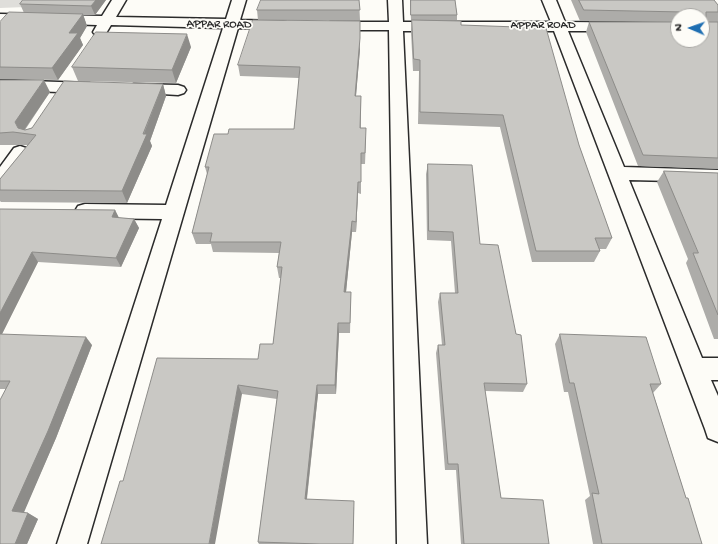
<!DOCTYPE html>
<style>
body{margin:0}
#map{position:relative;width:718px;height:544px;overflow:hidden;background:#fdfcf7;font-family:"Gochi Hand",sans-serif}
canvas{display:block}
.north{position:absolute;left:670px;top:8px;width:40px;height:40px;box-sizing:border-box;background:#fdfcf7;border:1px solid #a9a8a5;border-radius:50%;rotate:272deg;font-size:11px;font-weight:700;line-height:16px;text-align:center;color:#2b2b2b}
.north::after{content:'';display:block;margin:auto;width:14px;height:18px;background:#1f6fb2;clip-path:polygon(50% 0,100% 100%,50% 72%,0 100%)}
</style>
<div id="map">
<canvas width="718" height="544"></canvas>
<div class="north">N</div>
</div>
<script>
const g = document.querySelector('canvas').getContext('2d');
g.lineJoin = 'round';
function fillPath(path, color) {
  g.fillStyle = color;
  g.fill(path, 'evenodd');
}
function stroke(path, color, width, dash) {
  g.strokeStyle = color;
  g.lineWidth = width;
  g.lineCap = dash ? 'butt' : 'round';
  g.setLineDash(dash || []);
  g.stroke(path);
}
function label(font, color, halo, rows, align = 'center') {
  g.font = font + ' "Gochi Hand",sans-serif';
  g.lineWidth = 3.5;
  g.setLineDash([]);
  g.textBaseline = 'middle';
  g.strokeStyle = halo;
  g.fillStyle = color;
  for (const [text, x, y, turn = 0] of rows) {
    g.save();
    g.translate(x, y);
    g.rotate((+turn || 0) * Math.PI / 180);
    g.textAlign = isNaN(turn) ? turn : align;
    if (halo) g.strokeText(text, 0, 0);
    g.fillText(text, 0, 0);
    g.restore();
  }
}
const green = new Path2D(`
 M0,0H32L26,7L0,8Z`);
const minor = new Path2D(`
 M112,0H126L116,17L226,19L232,0H246L240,20L281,21L286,22L288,25L286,28L281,29L238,28L87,544H57L162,219L85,218L78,216L75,211L78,206L85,204L166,205L223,28L111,25L105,35L100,36L95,35L93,32L97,25L0,22V14L102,16Z
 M388,0H402L403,22H551L542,0H556L565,22L678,23V31H568L624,167L718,170V182L629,180L702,358H718V380H711L718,396V442L708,438L705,429L554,31H403L427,544H397L389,30H331L326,29L324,26L326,23L331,22H389Z
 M0,80L89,83L95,85L97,88L95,91L89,93L0,90Z
 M134,84L178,85L184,87L186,90L184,93L178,95L128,92L126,89L128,86Z
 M20,146L26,148L29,152L7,187L0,189V167L14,148Z`);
const wall = new Path2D(`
 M106,0L95,15H83L87,26L80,38L83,45L58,80L0,79V22L24,13L20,4Z
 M359,0L360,20H258L257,10Z
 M410,0H455L457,15V20H411Z
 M571,0H714L718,5V169L638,166L586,32L589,22L678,40L702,16H678V22L580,21Z
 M412,20L461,25L579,145L612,238L606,249H599L600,251L594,262H532L500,127L418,124L419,71H413L411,32Z
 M191,47L176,83L78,81L72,67Z
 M360,49L356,96H361V128L366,139L365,164H361V194L358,193L356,232H352L346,292H351L350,333H339L336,394H318L307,499L354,507L353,544H259L258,542L277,399L242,394L123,481L258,359L273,344L281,278H279L277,267L279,253L213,252L211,244H196L192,233L207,174L205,167L228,134L294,129L299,78L240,76L238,65Z
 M0,80L50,92L25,130L163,84L166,96L150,141L152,146L127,203L1,202L0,201V179L28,145H0Z
 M428,164L480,244L516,334L527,384L523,392L485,391L501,498L549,544H461L456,470H445L436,353L438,345H442L438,302L440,293H455L451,241L427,240L426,174Z
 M664,171L718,173V339H714L686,263L688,259L657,182Z
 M0,209L115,210L119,218L134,219L139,228L121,267L38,262L2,334L92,345L56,438L23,513H28L38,519L27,544H0L6,389H0Z
 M560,334L661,384L653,393L686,498L702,544H593L585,500L590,496L568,392H564L555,344Z`);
const shadedWall = new Path2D(`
 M96,0H106L95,15L91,6Z
 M83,14L87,26L80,38L83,45L58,80L52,68L69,33Z
 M187,34L191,47L176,83L172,70Z
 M360,38V49L355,107V96Z
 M44,80L50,92L22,133H21L15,122Z
 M163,84L166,96L150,141L152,146L127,203L122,191Z
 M358,182V193L356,232V222Z
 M115,210L120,220L112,217Z
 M134,219L139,228L121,267L116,258Z
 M352,221V232L345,302L344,292Z
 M32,252L38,262L0,338V313Z
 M338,323L339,333L336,394L335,385Z
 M86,337L92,345L56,438L22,517L12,511Z
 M238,385L242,394L215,544H209Z
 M317,385L318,394L306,505L305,499Z
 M28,513L38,519L27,544H15Z`);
const building = new Path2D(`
 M23,0H96L91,6L20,4Z
 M261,0H359L360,10H257Z
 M411,0H455L457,15H411Z
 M579,0H714L718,5V12H706V22H718V158L643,155L589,22H678V40H702V16H684V12L584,10Z
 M9,12L83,14L69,33H78L52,68L0,67V22Z
 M253,20L360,21V38L355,96H361L360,128H366L365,153H361V182H358L356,222L352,221L344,292H351L350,323H338L335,385H317L305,499L354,501L353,544H320L258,542L278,391L238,385L209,544H101L120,481H123L157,358L258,359L260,344H273L282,267H277L281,242H210L212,233H192L209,167H205L214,134H228L229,129H294L300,67L238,65Z
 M412,20L461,21V25L546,28L579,145L612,238H595L600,251H536L503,115L420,112V60L414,59Z
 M96,32L187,34L172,70L72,67Z
 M0,80H44L15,122L18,128L25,130L32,128L64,81L163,84L143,134H147L122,191L0,190V179L36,135L13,132L0,133Z
 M428,164L472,165L480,244L498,245L516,334L521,335L527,384L484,383L501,498L543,500L549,544H464L458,464H448L438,345H445L440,293H458L453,232L429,231Z
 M664,171L718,173V315L693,253H698Z
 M0,209L115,210L112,217L134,219L116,258L32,252L0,313Z
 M0,334L86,337L48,431L12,511L28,513L15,544H0V400L10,381H0Z
 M560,334L646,337L661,384H650L686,498H688L702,544H602L592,493L599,494L574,383H570Z`);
const farStreetnames = [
 ["APPAR ROAD",219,25,1],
 ["APPAR ROAD",543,26]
];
fillPath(green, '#dfdeda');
stroke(minor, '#2b2b2b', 3);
fillPath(minor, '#fdfcf7');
fillPath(wall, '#adaca9');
fillPath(shadedWall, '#8d8c89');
fillPath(building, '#c9c8c4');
stroke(building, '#8d8c89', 1);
label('12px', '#2b2b2b', '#fdfcf7', farStreetnames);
</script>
